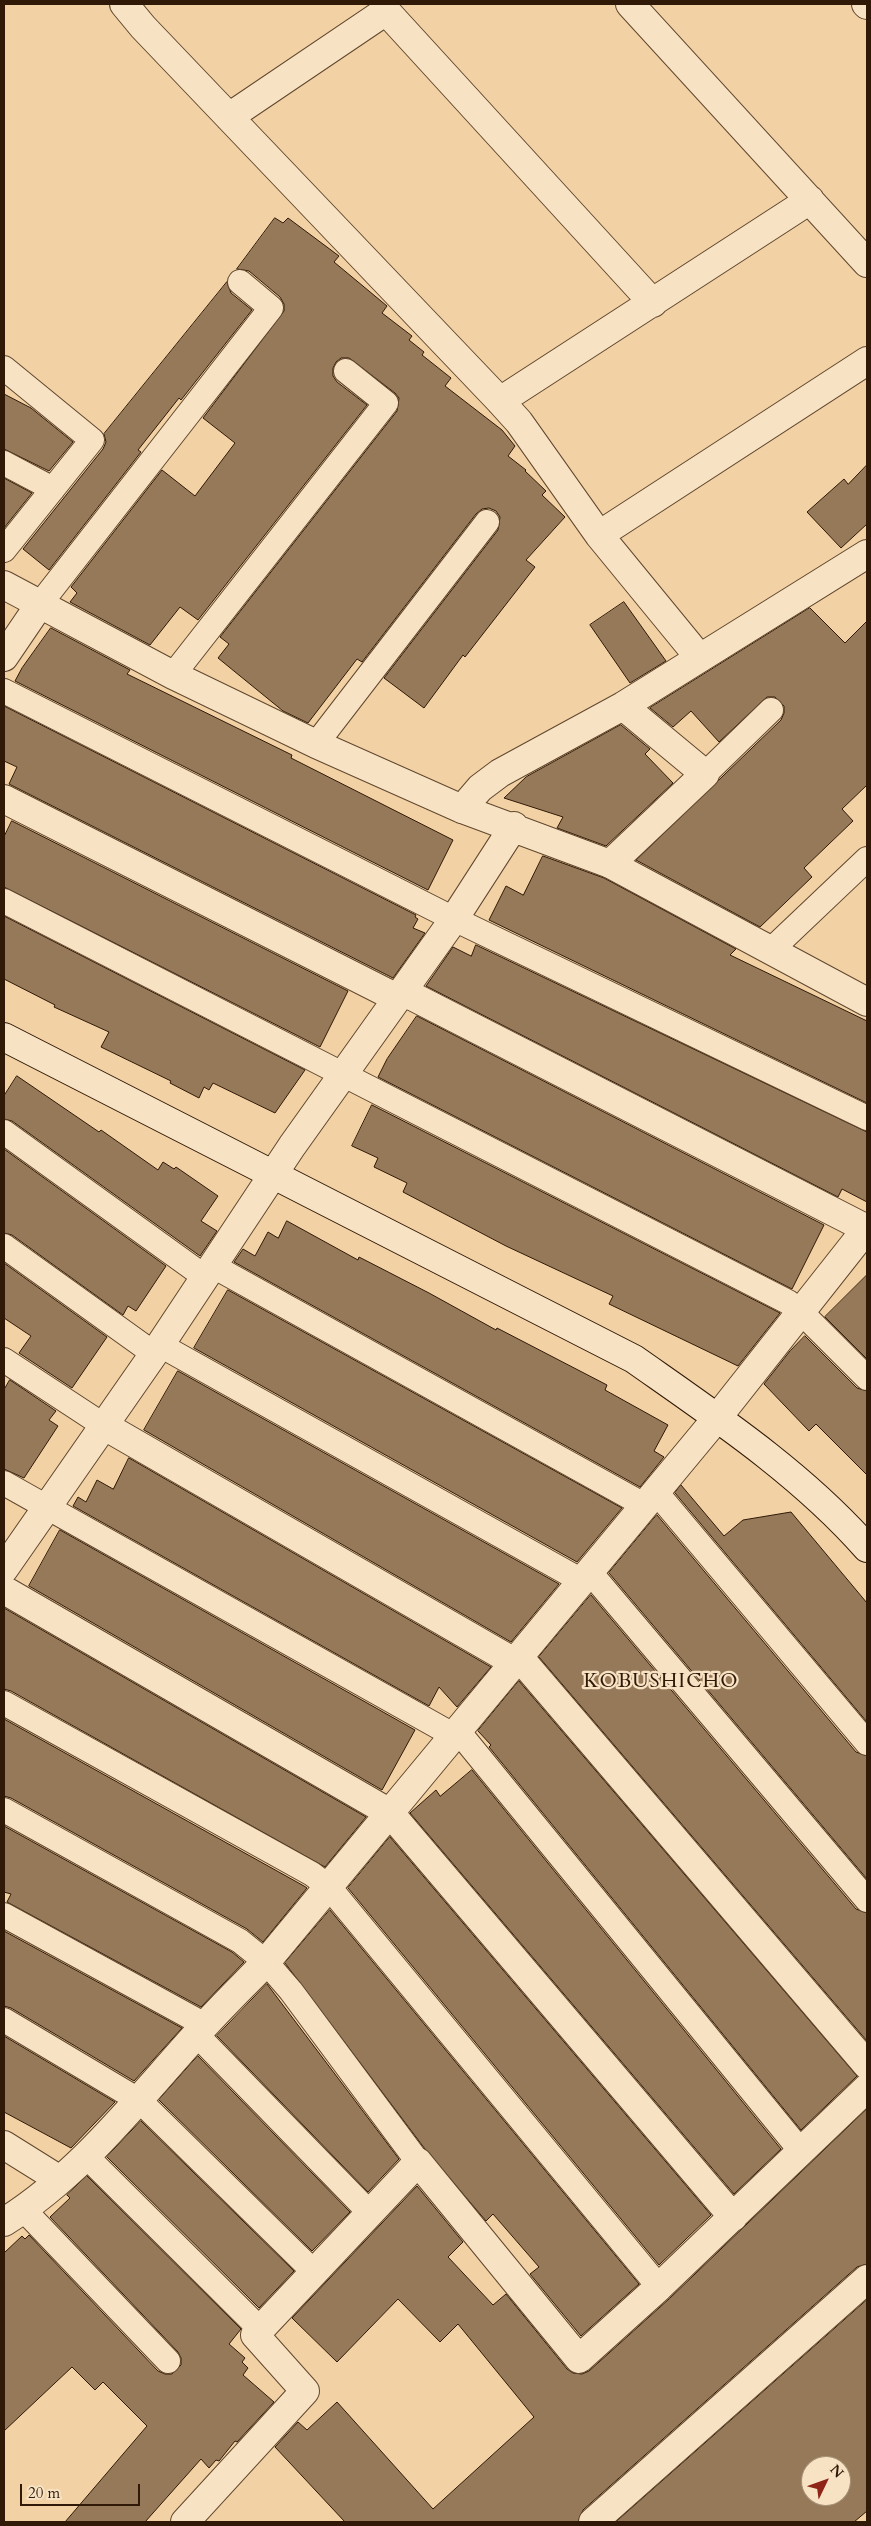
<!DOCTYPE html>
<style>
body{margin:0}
#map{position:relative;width:871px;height:2526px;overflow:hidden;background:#f2d2a4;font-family:Cardo,serif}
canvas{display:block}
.frame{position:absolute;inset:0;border:5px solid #301907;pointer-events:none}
.north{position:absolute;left:801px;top:2456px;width:50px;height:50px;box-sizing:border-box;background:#f7e2c4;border:1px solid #a79278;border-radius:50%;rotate:48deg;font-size:14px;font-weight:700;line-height:20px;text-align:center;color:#301907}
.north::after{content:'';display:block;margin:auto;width:18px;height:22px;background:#8f2418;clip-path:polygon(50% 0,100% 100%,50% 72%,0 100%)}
.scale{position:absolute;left:20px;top:2484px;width:120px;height:22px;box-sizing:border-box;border:2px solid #301907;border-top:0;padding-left:6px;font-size:15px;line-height:18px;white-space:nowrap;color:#301907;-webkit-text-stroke:4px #f7e2c4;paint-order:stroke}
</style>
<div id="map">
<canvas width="871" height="2526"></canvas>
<div class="frame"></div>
<div class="north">N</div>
<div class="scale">20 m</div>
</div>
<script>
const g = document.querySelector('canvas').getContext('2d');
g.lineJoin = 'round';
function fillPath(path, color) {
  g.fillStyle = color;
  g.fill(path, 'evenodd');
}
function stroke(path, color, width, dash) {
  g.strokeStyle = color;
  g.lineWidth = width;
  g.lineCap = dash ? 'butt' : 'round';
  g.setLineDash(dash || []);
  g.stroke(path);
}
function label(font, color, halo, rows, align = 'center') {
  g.font = font + ' Cardo,serif';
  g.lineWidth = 4.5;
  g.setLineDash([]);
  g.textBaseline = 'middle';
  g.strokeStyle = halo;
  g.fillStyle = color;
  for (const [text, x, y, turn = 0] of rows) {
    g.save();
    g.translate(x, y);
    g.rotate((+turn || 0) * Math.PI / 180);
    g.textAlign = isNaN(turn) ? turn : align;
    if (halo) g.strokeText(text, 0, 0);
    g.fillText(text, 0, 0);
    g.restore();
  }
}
const building = new Path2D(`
 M275,218L283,223L288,218L339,256L334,262L387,306L382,313L412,336L409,340L424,352L422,355L451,378L445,386L502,430L515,446L508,456L526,470L525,471L546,491L542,495L565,517L526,560L535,567L465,657L463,655L424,708L384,678L498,530L500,517L496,511L489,508L482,509L476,514L362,662L357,659L308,723L283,711L218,658L229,644L220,637L397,411L399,398L395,393L349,358H341L336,362L333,368V376L337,382L367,405L198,620L180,607L150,645L70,602L77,593L71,587L162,470L195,496L235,443L203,418L284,311V304L280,297L249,271L237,269Z
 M227,282L231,293L252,310L181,400L179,398L138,450L141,452L49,570L23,549L103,449L106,442L104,434Z
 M4,394L31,408L73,442L49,471L4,449Z
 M867,465V524L841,548L807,512L844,479L848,484Z
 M4,478L32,493L4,528Z
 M624,602L666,661L630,683L590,625Z
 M810,608L845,643L867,621V785L842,809L853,821L804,868L812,877L760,927L636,860L781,720L784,713V706L775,697H767L719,742L691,711L673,727L650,708Z
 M51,628L130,670L127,674L292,755L291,758L453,840L428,890L15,681L22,668Z
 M4,706L416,915L415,917L418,919L413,928L425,933L393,978L9,784L17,767L4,761Z
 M621,725L650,749L645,754L673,783L606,846L557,828L563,817L504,798L526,777Z
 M12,821L348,991L320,1047L4,887V837Z
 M543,856L604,878L736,949L730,955L867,1021V1103L489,920L506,886L523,895Z
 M4,916L305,1070L275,1113L213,1083L209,1090L204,1087L199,1098L170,1083L171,1081L101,1047L109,1032L54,1007L55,1005L4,979Z
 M476,945L867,1132V1202L842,1189L838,1197L426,986L453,947L471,956Z
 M417,1016L824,1225L792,1289L378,1077L387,1059Z
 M17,1076L99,1132L101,1130L158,1170L163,1162L174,1169L176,1167L218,1196L201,1221L217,1231L200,1256L12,1121L4,1119V1096Z
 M372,1105L780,1313L738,1366L609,1304L613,1296L506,1246L403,1192L407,1183L374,1167L378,1158L352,1146Z
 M4,1149L166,1266L136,1311L128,1306L123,1315L12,1235L4,1233Z
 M287,1221L358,1260L359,1257L429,1293L496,1330L497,1328L607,1385L605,1390L668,1425L654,1451L664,1457L640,1487L234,1262L243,1249L255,1256L268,1232L278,1238Z
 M4,1263L107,1337L72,1388L19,1353L31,1336L4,1318Z
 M867,1275V1359L825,1317Z
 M228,1290L622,1508L577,1562L194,1348Z
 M805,1336L857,1388L867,1391V1475L816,1424L809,1431L764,1384L790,1351Z
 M178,1371L559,1584L511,1642L144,1430Z
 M10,1380L56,1411L49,1420L58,1426L24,1478L4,1469V1390Z
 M129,1458L491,1667L457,1707L439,1687L429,1706L73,1506L78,1497L86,1502L97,1480L113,1489Z
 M681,1485L724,1536L743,1520L791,1512L867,1603V1722L675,1493Z
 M657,1515L856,1752L867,1756V1879L609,1573Z
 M60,1530L415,1730L382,1790L29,1586Z
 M591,1595L856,1909L867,1913V2041L539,1657Z
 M4,1608L366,1817L325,1867L11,1691L4,1689Z
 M519,1681L857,2076L801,2130L489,1747L491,1745L478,1731Z
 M4,1719L304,1886L307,1888L263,1942L247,1929L11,1798L4,1796Z
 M472,1770L781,2149L734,2194L410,1813L436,1790L440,1796Z
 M4,1826L232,1952L244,1962L201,2007L7,1902L11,1894L4,1892Z
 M390,1837L711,2215L659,2265L348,1888Z
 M330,1910L639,2284L581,2336L530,2274L539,2267L493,2214L486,2221L425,2149L285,1963Z
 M4,1931L182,2028L134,2081L11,2008L4,2006Z
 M267,1984L399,2159L368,2192L217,2036Z
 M4,2036L115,2102L71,2148L4,2112Z
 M198,2056L350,2212L312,2251L159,2100Z
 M867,2109V2264L857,2267L583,2510L578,2522H345L275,2447L298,2422L307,2430L337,2402L433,2509L534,2417L458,2324L440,2342L398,2299L337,2362L292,2318L417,2186L463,2242L448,2257L493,2305L506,2294L567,2369L573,2373L582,2374L589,2371L669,2299Z
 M141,2121L294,2271L259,2308L107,2157Z
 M87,2176L241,2329L229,2344L245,2358L242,2362L248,2368L243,2375L274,2402L237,2442L235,2441L219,2461L216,2460L209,2468L201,2459L145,2522H65L147,2426L103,2382L95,2390L72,2367L4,2431V2253L22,2236L25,2239L29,2235L158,2371L165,2374H172L181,2365V2358L178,2352L50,2217L70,2198L67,2195Z
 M867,2300V2511L854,2522H616ZM811,2466H841V2496H811Z`);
const lane = new Path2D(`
 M4,368L92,440L4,550
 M4,463L53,489
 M40,604L271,308L240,282
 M173,675L386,403L346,371
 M4,691L454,919L867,1118
 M316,744L487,522
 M705,774L771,710
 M4,901L788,1302L802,1313L867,1378
 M770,951L867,859
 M4,1132L205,1277
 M4,1246L153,1353
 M213,1266L644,1505
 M160,1345L582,1581
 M4,1360L103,1425
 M4,1483L453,1735
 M656,1492L867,1743
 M589,1571L867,1900
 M4,1703L312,1874L329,1887L659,2287
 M458,1731L800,2150
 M4,1810L240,1941L266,1962L291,1991L418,2162
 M4,1915L205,2025
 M4,2020L140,2101L313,2271
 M196,2034L369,2212
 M85,2155L260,2329
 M24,2210L168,2361`);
const street = new Path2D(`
 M124,4L143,27L500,401L519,422L599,535L699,657
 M630,4L867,263
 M866,4L867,5
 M229,117L386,11L653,303
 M500,401L810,200
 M599,535L867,361
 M4,585L173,675L316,744L462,809L610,864L867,1002
 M4,657L40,604
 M4,799L397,998
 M462,809L480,788L500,773L623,706L867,554
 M610,864L705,774L623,706
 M402,991L867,1229
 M103,1425L514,1662
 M4,1569L160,1345L292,1146L454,919L514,826
 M4,1590L390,1813L733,2217
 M519,1657L867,2065
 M4,2145L60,2180
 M4,2222C81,2174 137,2100 197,2034C219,2009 243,1986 266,1962L717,1418L867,1228
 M185,2522L305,2391L255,2335L418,2162L579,2359L659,2287L867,2088
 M593,2522L867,2279`);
const secondary = new Path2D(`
 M4,1037L634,1359C715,1416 801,1473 867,1548`);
const quarterNames = [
 ["KOBUSHICHO",661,1682]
];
fillPath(building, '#957959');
stroke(building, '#301907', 1);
stroke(lane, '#60472e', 26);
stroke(street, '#60472e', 30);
stroke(secondary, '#301907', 30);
stroke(lane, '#f7e2c4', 24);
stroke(street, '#f7e2c4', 28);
stroke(secondary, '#f7e2c4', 28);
g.letterSpacing = '1px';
label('20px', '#301907', '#f7e2c4', quarterNames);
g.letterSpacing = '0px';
</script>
